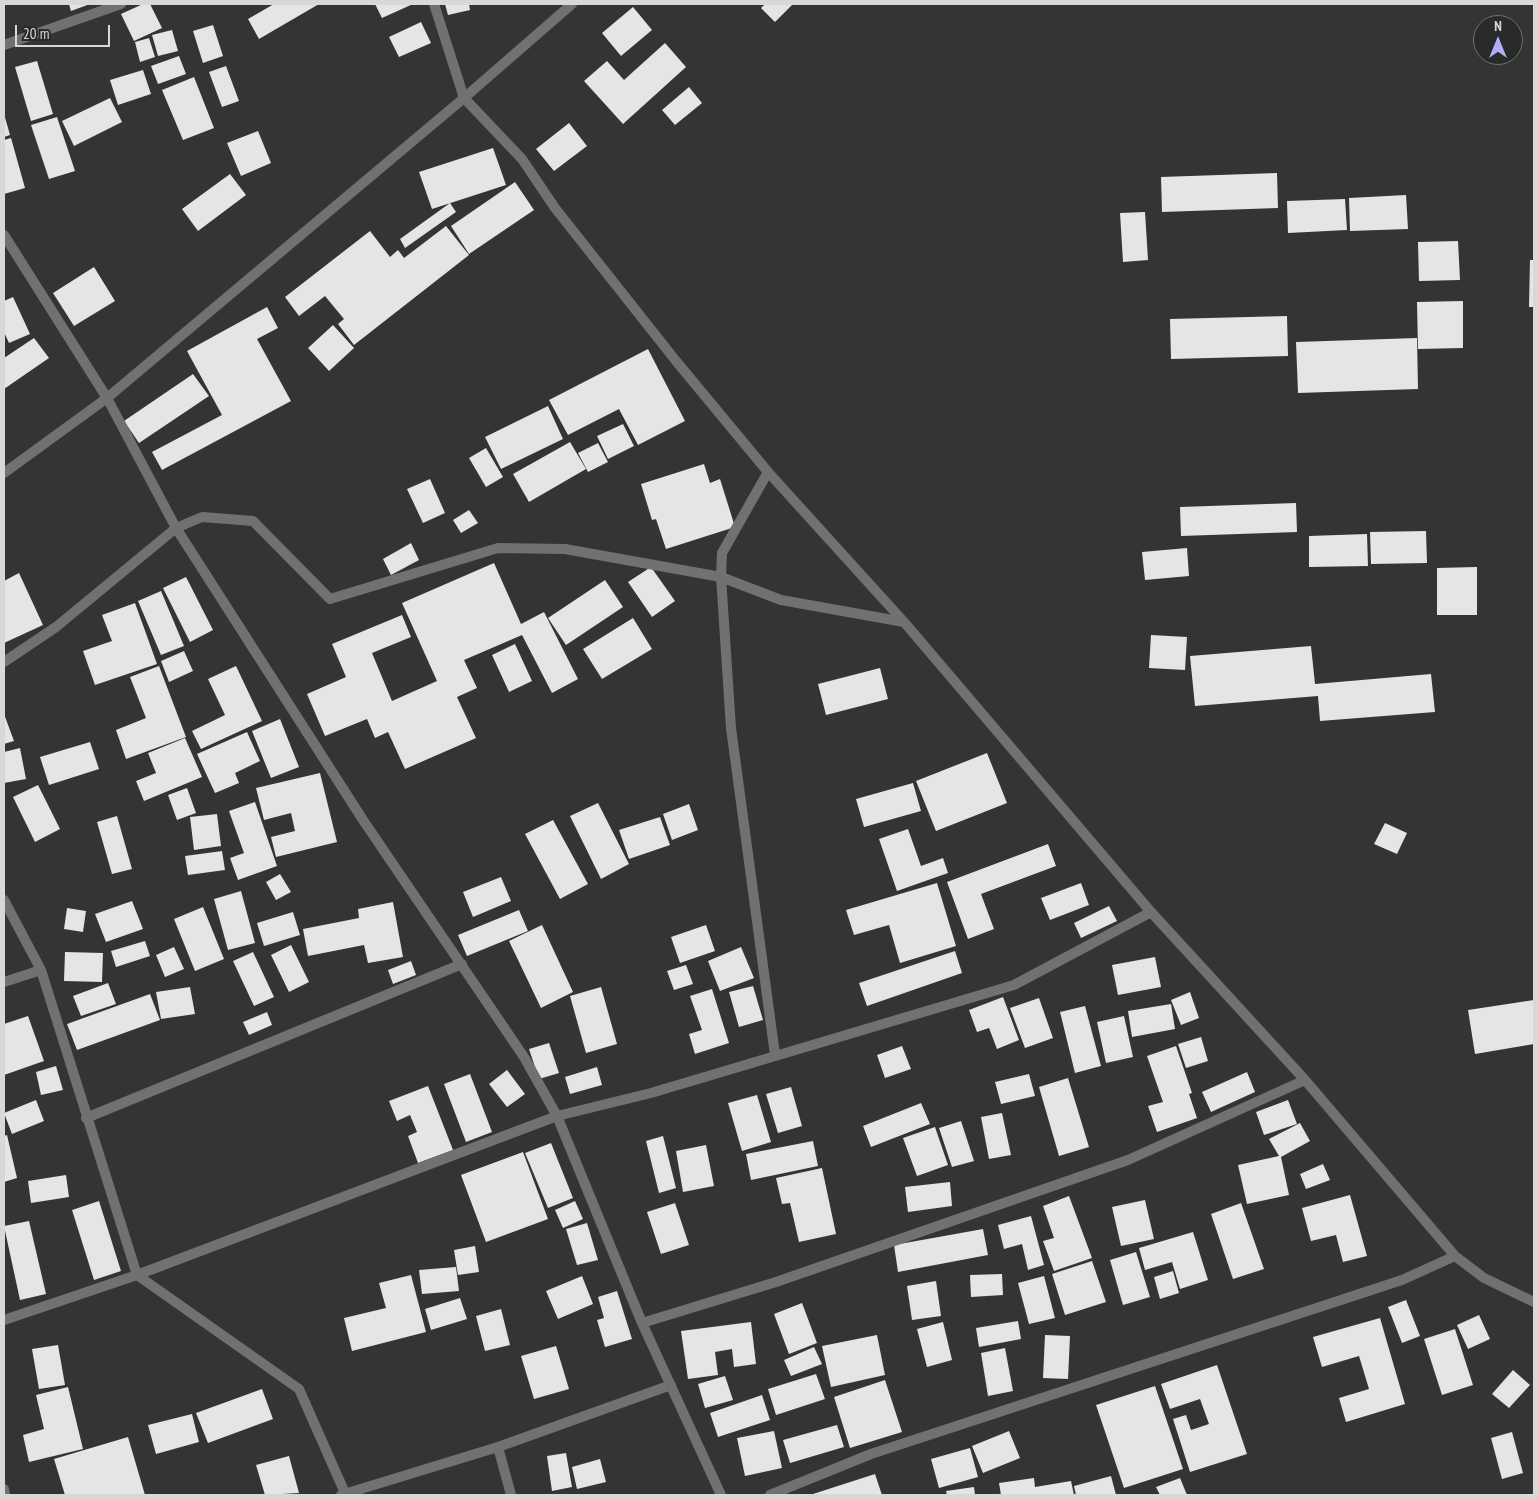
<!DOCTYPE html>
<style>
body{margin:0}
#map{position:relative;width:1538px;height:1499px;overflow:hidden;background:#333532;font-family:"PT Sans Narrow",sans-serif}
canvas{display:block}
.frame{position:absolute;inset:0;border:5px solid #d7d9d7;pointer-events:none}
.north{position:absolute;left:1473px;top:15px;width:50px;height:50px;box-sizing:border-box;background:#292b28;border:1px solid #6f716e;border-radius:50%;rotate:0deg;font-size:14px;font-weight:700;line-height:20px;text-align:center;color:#d7d9d7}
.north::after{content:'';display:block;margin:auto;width:18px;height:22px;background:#b2adf9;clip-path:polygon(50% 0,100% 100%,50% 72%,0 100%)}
.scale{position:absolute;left:15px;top:25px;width:95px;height:22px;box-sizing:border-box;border:2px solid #d7d9d7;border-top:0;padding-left:6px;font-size:15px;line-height:18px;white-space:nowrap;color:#d7d9d7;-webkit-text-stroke:4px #292b28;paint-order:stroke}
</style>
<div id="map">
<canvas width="1538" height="1499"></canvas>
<div class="frame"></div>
<div class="north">N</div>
<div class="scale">20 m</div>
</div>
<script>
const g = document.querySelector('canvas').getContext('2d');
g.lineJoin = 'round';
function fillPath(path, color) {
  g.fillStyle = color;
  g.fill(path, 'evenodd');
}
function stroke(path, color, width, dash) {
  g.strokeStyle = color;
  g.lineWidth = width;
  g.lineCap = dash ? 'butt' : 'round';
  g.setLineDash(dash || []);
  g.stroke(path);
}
const building = new Path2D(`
 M69,4H90L71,11Z
 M143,4H150L162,28L134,41L121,14Z
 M274,4H319L259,39L248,19Z
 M375,4H413L382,18Z
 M445,4H469L470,10L448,15Z
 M765,4H793L775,22L761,8Z
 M633,7L652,30L621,56L602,33Z
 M421,22L431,43L399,57L389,37Z
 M213,25L223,56L203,63L193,31Z
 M172,30L178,51L158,56L152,35Z
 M149,38L155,57L140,62L135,42Z
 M665,43L686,67L623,124L584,81L607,61L624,80Z
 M179,56L186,74L158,84L151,66Z
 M37,61L53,114L31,121L15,67Z
 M226,66L239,101L222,107L209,72Z
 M143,70L151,94L118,105L110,80Z
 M194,77L214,128L183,140L162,90Z
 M689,87L702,103L675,125L662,110Z
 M110,98L122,122L74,146L62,121Z
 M4,114L10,135L4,137Z
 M57,117L75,171L49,179L31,125Z
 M569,123L587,146L554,171L536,149Z
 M258,131L271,163L241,176L227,143Z
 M11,138L25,188L4,194V140Z
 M493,148L506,185L432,209L419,172Z
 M1277,173L1278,208L1162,212L1161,177Z
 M230,174L246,195L198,231L182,209Z
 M515,182L534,210L469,254L451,226Z
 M1406,195L1408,229L1350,231L1349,198Z
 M1345,199L1347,230L1288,233L1287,201Z
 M450,203L456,212L405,248L400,239Z
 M1145,212L1148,260L1123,262L1120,213Z
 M446,226L469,255L354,345L338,324L344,319L325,296L299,316L285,297L370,231L390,257L398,250L404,258Z
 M1458,241L1460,280L1419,281L1418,242Z
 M1530,260H1534V307H1529Z
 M94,267L115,301L74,326L53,293Z
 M13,297L30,334L9,343L4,332V301Z
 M1463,301V348L1418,349L1417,302Z
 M267,307L278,328L257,339L291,401L162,470L152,452L222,415L187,351Z
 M1287,316L1288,356L1171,359L1170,319Z
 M333,325L354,348L329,371L308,348Z
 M34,338L49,358L4,389V358Z
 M1417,338L1418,389L1298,393L1296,342Z
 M648,349L685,421L638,445L619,409L568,435L549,400Z
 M193,374L209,396L139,443L124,421Z
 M548,406L563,439L501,469L485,437Z
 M623,424L634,446L608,459L597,436Z
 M570,442L586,469L529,502L513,474Z
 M598,443L608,462L588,472L578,453Z
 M486,448L503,477L486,487L469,458Z
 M704,464L710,483L720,479L735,527L666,549L656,519L652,520L641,484Z
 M430,479L445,513L423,523L407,489Z
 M1296,503L1297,532L1181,536L1180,507Z
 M469,510L478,523L461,533L453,520Z
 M1426,531L1427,563L1371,564L1370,532Z
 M1367,534L1368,566L1309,567V536Z
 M411,543L419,560L391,575L383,559Z
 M1187,548L1189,576L1145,580L1142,552Z
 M494,563L521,624L544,612L578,679L552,693L522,635L464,660L477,688L457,697L476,738L405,769L388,732L375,738L367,719L325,736L307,694L346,677L332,644L402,615L411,637L372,653L392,701L437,681L402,603Z
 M651,567L675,601L652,617L628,582Z
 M1477,567V615H1437V568Z
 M19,573L43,625L4,643V581Z
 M186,577L213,630L190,642L163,588Z
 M605,580L623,607L566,645L548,618Z
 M161,591L184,646L161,655L138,601Z
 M135,603L157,664L95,685L83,651L112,641L102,615Z
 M633,618L652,649L602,679L583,649Z
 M1151,635L1187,637L1185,670L1149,668Z
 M515,644L532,681L509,692L492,655Z
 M1311,646L1315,684L1431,674L1435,712L1320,721L1318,696L1195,706L1190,656Z
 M184,651L193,671L169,682L161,661Z
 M159,666L186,737L126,759L116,730L146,718L130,677Z
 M236,666L262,721L201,749L192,731L225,715L208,679Z
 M880,668L888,699L826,715L818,684Z
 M4,714L14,741L4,744Z
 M280,719L299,767L271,778L252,731Z
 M247,732L260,761L235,773L239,783L215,793L197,754Z
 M185,738L202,777L144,801L136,781L156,773L148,753Z
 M90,742L99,769L49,785L40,757Z
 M20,748L26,779L4,783V752Z
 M987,753L1007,803L936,831L916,781Z
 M320,773L337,842L276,857L271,837L295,831L291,813L264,820L256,788Z
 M913,783L921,811L864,827L856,799Z
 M38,785L60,829L35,842L13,797Z
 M187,788L196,813L177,820L168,795Z
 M255,802L277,866L238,880L230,858L244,853L229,811Z
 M598,803L629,864L601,879L570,816Z
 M689,804L698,830L672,840L663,814Z
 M217,814L221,846L194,850L190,817Z
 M117,816L132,869L112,874L97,822Z
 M660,817L670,845L629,859L619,830Z
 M553,820L588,884L560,899L525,834Z
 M1385,823L1407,833L1397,854L1374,844Z
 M908,829L921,866L943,858L948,873L897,891L879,839Z
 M1048,844L1056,866L981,894L994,929L968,939L947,882Z
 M222,851L225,870L188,875L185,856Z
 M280,874L291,892L276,900L266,882Z
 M501,877L511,901L473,917L463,892Z
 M937,883L956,946L900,963L889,925L854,935L846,910Z
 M1081,883L1089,905L1050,920L1041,898Z
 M241,891L255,943L228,950L214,899Z
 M132,901L143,929L106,942L95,914Z
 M393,902L403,957L368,963L364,945L308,956L303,929L359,918L358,909Z
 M1109,906L1117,921L1081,938L1074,923Z
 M203,907L224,959L195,971L174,919Z
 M67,908L86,911L83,932L64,929Z
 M519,910L528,931L467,956L458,935Z
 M293,912L300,935L264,946L257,923Z
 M542,925L573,992L541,1008L509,941Z
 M706,925L715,951L680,963L671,937Z
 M145,941L150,956L116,967L111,951Z
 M291,945L309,982L289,992L271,955Z
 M174,947L184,969L165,977L156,955Z
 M741,947L754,978L720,991L708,961Z
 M955,951L962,973L867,1006L859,983Z
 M65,952L103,953L102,982L64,981Z
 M253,952L274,997L254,1006L233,961Z
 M1155,957L1161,987L1118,995L1112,965Z
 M411,961L416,975L393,984L388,970Z
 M686,965L693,984L674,990L667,971Z
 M108,983L116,1004L81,1016L73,996Z
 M753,986L763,1020L739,1027L729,992Z
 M190,987L195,1014L161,1019L156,992Z
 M601,987L617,1044L586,1053L570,996Z
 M712,989L729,1043L695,1054L689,1034L702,1030L690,996Z
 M1190,992L1199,1018L1181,1025L1171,1000Z
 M150,994L160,1020L77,1050L67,1024Z
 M1003,997L1019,1040L997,1049L989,1028L977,1032L969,1010Z
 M1039,998L1053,1038L1025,1048L1010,1008Z
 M1534,1000V1044L1475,1054L1468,1010Z
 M1171,1004L1175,1029L1132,1037L1128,1011Z
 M1085,1006L1101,1066L1075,1073L1060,1012Z
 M267,1012L272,1025L249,1035L243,1022Z
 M28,1016L44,1061L4,1075V1024Z
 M1124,1016L1133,1057L1106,1063L1097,1022Z
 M1201,1037L1208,1061L1186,1068L1178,1044Z
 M549,1043L559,1073L539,1079L529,1049Z
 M902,1046L911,1069L885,1078L877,1055Z
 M1176,1046L1192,1093L1189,1094L1197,1118L1157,1132L1148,1106L1163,1102L1147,1056Z
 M56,1066L63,1090L41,1095L36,1072Z
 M597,1067L602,1085L570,1094L565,1077Z
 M507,1070L525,1094L507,1107L489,1084Z
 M1247,1072L1255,1092L1211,1112L1202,1092Z
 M470,1074L492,1132L466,1142L444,1084Z
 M1029,1074L1035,1096L1001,1104L995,1082Z
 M1068,1078L1089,1147L1059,1156L1039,1087Z
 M428,1086L453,1150L418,1163L408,1136L417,1132L410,1115L397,1121L389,1101Z
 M791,1087L802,1126L778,1133L766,1094Z
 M757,1095L771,1142L742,1151L728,1103Z
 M36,1100L44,1121L12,1134L4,1113Z
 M1288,1100L1297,1124L1264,1135L1256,1112Z
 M921,1103L930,1124L871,1147L863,1126Z
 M1002,1113L1011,1155L989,1159L981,1117Z
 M961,1121L974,1161L952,1167L939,1128Z
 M1300,1123L1310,1141L1281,1157L1289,1195L1247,1204L1238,1165L1279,1156L1269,1139Z
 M935,1127L948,1165L917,1176L903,1138Z
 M7,1135L17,1178L4,1182V1136Z
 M663,1136L676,1188L659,1193L646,1141Z
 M813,1141L818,1166L751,1180L746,1154Z
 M551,1143L573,1198L548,1208L525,1153Z
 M706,1145L714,1186L683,1192L676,1151Z
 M523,1152L548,1219L486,1242L461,1175Z
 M1323,1164L1330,1180L1306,1189L1300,1174Z
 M822,1168L836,1234L799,1242L790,1203L782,1204L776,1178Z
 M66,1175L69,1197L31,1203L28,1181Z
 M950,1182L952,1206L908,1212L905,1187Z
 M1350,1195L1367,1256L1343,1262L1336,1235L1311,1241L1302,1208Z
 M1069,1196L1092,1258L1054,1271L1043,1241L1054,1238L1043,1206Z
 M1145,1200L1154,1239L1121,1246L1112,1207Z
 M99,1201L121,1271L94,1280L72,1210Z
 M575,1201L583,1219L563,1228L555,1210Z
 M675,1203L689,1245L661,1254L647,1212Z
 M1241,1203L1264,1269L1233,1279L1211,1214Z
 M1031,1216L1044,1265L1028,1270L1022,1244L1004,1249L998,1225Z
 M29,1221L46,1294L20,1300L4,1226Z
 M587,1223L598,1260L577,1265L566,1229Z
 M983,1229L988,1255L898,1272L894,1245Z
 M1193,1232L1208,1280L1180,1289L1172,1262L1145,1270L1139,1248Z
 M475,1246L479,1272L458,1275L454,1250Z
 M1136,1252L1150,1297L1123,1305L1110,1260Z
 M1092,1261L1106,1302L1065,1315L1052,1274Z
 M456,1267L459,1291L422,1294L419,1270Z
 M1173,1271L1179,1293L1160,1299L1154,1277Z
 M1002,1274L1003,1295L971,1297L970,1275Z
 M411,1275L426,1332L352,1351L344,1318L386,1308L379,1283Z
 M582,1276L593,1304L558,1319L546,1291Z
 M1044,1276L1055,1318L1029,1324L1018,1283Z
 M936,1281L941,1316L912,1320L907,1286Z
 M617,1291L632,1339L605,1347L597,1320L604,1318L598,1297Z
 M460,1298L467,1319L431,1330L425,1309Z
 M1406,1300L1420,1336L1402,1343L1388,1307Z
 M802,1303L817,1343L789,1354L774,1314Z
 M501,1309L510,1345L485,1351L476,1316Z
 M1479,1315L1490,1339L1468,1349L1457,1325Z
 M1380,1318L1405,1404L1346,1422L1339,1398L1369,1389L1359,1356L1322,1367L1313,1337Z
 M1018,1321L1021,1339L979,1347L976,1328Z
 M751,1322L756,1364L734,1367L732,1349L715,1352L718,1375L688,1379L681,1331Z
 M943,1322L952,1360L927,1367L917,1329Z
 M1455,1329L1473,1385L1442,1395L1424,1339Z
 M877,1335L885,1375L831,1387L822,1346Z
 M1045,1335L1070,1336L1068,1379L1043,1378Z
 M58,1345L65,1385L39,1389L32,1349Z
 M556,1346L569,1389L534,1399L521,1356Z
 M814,1347L822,1364L791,1376L784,1360Z
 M1005,1348L1013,1391L988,1396L981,1353Z
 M1217,1365L1247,1454L1190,1472L1173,1419L1186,1415L1191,1430L1209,1424L1200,1399L1170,1409L1161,1384Z
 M1513,1370L1530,1385L1509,1408L1492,1394Z
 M816,1374L825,1399L776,1415L768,1389Z
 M725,1376L733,1400L705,1408L698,1384Z
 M885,1380L902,1432L850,1448L834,1397Z
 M1155,1386L1183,1469L1124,1488L1096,1405Z
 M68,1387L83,1449L29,1462L23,1435L44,1429L36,1395Z
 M262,1389L273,1419L208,1443L196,1413Z
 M762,1395L770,1420L718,1437L710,1413Z
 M192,1414L199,1442L156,1454L148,1425Z
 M837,1425L844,1447L790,1463L783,1440Z
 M774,1431L782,1468L745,1476L737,1438Z
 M1009,1431L1020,1458L983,1473L972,1446Z
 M1512,1432L1523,1473L1502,1479L1491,1438Z
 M128,1437L145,1495H65L54,1459Z
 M970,1448L978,1477L939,1488L931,1459Z
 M566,1453L572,1487L552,1491L547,1456Z
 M289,1456L299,1493L265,1495L256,1465Z
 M600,1459L606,1482L577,1489L572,1467Z
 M875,1474L882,1495H814L813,1494Z
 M1111,1476L1116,1495H1076L1074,1486Z
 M1034,1478L1035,1487L1071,1481L1074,1495H1001L999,1483Z
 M1180,1478L1187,1495H1160L1156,1487Z
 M974,1487L975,1495H947L946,1491Z`);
const minor = new Path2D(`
 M434,4L464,98L522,159L555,208L676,361L768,472L904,622L1151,912L1305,1080L1455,1256L1484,1278L1534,1302
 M4,45L121,4
 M4,235L107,398L176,528L363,820L524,1057L557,1116L642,1323L721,1495
 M768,472L722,553L721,577L731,728L775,1055
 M4,662L56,627L176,528L202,517L253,521L330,599L498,548L565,549L721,577L781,600L904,622
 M4,900L41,970L137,1275L299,1389L345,1493
 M4,982L41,970
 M86,1118L462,964
 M4,1320L137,1275L557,1116L651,1093L1014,985L1151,912
 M642,1323L776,1282L1128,1160L1305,1080
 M498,1447L511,1495
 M4,1489L5,1495
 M341,1495L498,1447L671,1385
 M770,1495L871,1454L1402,1280L1455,1256`);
const tertiary = new Path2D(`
 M4,473L107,398L464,98L572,4`);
fillPath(building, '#e3e6e2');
stroke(minor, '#707270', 10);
stroke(tertiary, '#707270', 10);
</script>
